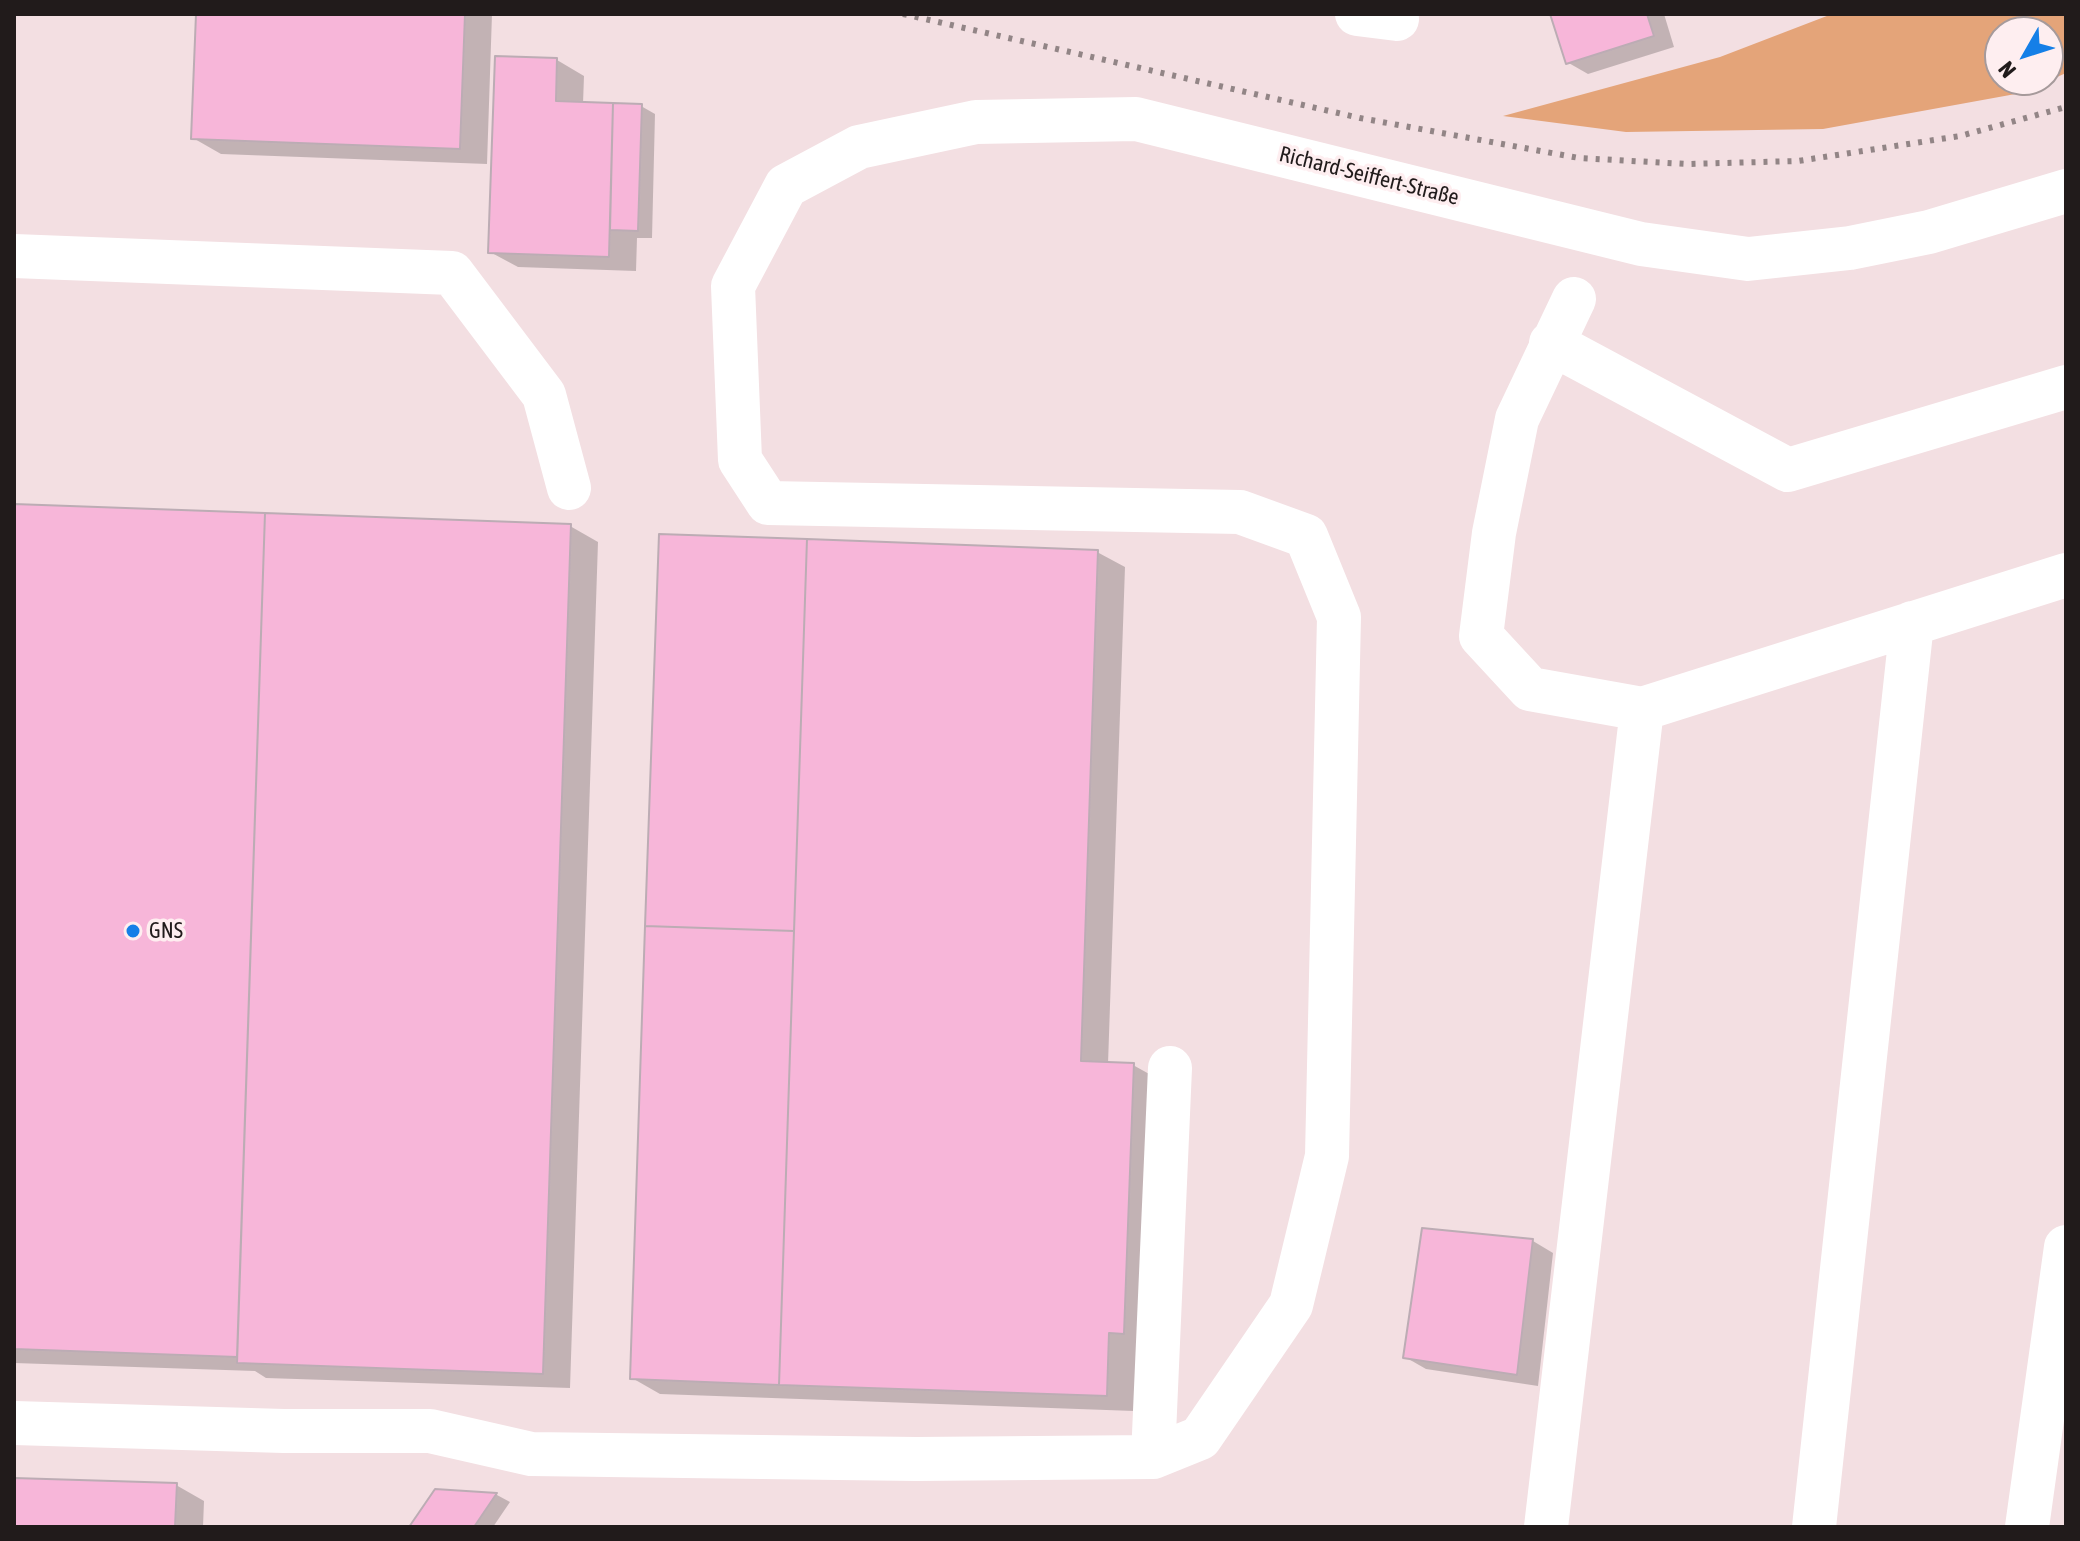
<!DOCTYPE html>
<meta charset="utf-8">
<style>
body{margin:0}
#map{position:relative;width:2080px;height:1541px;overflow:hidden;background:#f3dfe2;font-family:"Asap Condensed",sans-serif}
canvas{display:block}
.frame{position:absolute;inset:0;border:16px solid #211b1b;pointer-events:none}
.north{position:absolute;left:1984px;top:16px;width:80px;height:80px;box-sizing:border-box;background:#feeef0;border:2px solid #a69a9b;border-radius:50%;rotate:231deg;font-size:22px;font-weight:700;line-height:32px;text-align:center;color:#211b1b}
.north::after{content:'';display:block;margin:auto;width:28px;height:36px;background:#157fe7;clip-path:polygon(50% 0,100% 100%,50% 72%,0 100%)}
</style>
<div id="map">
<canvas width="2080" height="1541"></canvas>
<div class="frame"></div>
<div class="north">N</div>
</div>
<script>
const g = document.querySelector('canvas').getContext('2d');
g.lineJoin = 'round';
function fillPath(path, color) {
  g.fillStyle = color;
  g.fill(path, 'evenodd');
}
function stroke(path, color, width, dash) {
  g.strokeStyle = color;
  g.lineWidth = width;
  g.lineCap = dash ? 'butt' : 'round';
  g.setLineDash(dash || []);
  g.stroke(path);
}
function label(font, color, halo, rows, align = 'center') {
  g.font = font + ' "Asap Condensed",sans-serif';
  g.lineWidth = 7;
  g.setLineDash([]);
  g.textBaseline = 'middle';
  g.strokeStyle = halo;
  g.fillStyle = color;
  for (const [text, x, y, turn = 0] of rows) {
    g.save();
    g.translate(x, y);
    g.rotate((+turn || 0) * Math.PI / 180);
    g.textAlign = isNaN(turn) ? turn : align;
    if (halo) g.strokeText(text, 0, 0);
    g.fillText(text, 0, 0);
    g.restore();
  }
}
const green = new Path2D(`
 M1832,14H2066V73L2021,93L1823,129L1626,132L1503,116L1720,57ZM2000,32H2048V80H2000Z`);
const shadow = new Path2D(`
 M198,14H492L487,164L221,154L193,138Z
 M1552,14H1664L1674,47L1588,74L1567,62Z
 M557,60L584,76L583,104L641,106L655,114L652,238H637L636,271L518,267L490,252Z
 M14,506L570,526L598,542L570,1388L266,1378L255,1371L14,1363Z
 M660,536L1097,552L1125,567L1108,1064L1133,1065L1160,1080L1134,1411L660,1394L632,1378Z
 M1533,1241L1553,1253L1538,1386L1426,1369L1405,1357Z
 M14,1480L176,1485L204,1501L203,1527H14Z
 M436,1491L497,1495L510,1502L493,1527H412Z`);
const building = new Path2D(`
 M196,14H465L460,149L191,139Z
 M1550,14H1647L1654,36L1566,64Z
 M495,56L557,58L556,101L613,103L609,257L488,253Z
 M613,103L642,104L638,231L610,230Z
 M14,504L265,513L237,1357L14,1349Z
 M265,513L571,524L543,1374L237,1363Z
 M659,534L807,539L794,931L645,926Z
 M807,539L1098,550L1081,1061L1134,1063L1124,1334L1109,1333L1107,1396L779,1385Z
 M645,926L794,931L779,1385L630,1379Z
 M1422,1228L1533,1239L1517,1375L1403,1358Z
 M14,1478L177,1483L175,1527H14Z
 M435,1489L497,1493L474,1527H409Z`);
const minor = new Path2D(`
 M1357,14L1397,19
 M14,256L452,273L544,395L569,488
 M1574,299L1517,419L1494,533L1481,636L1530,689L1642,709
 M1551,343L1788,470L2066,387
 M14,1423L284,1431H430L531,1454L916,1459L1153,1457L1200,1438L1291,1305L1327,1156L1339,617L1306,536L1240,512L768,503L740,460L733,286L786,186L859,147L976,122L1136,119L1641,244L1748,259L1850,248L1929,232L2066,191
 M1153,1457L1170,1068
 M1546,1527L1642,709L2066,575
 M1814,1527L1912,623
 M2027,1527L2066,1247`);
const rail = new Path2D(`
 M903,14L1360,118L1579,158L1687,164L1798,161L1960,136L2066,107`);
const markers = [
 [133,931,8,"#157fe7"]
];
const streetNames = [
 ["Richard-Seiffert-Straße",1369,176,14]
];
const poiNames = [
 ["GNS",149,931]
];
fillPath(green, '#e4a479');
fillPath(shadow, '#0003');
fillPath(building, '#f7b6d9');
stroke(building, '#bcacb4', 2);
stroke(minor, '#fff', 44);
stroke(rail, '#928586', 6, [4, 8]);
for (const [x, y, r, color] of markers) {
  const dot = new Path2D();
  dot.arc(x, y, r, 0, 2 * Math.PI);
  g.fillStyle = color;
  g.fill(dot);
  stroke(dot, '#feeef0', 3);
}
label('22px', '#211b1b', '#feeef0', streetNames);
label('22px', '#211b1b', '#feeef0', poiNames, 'left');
</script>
